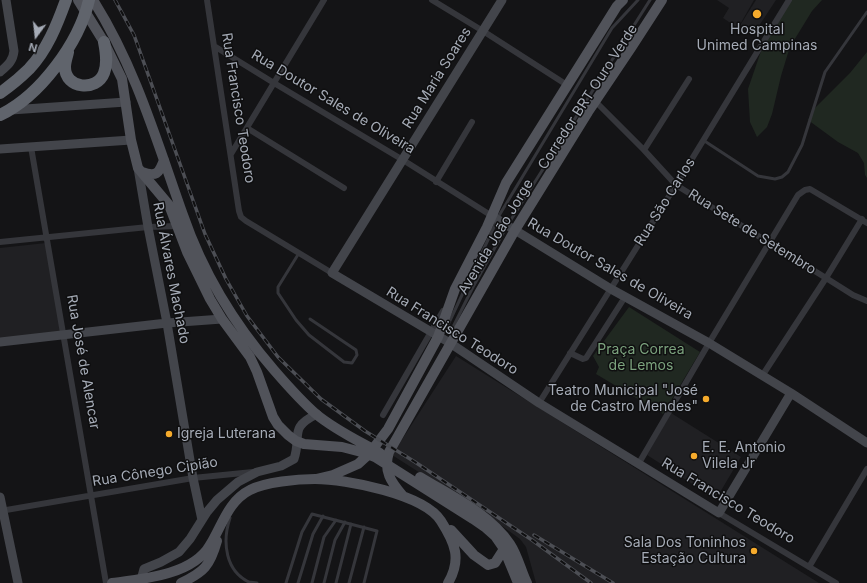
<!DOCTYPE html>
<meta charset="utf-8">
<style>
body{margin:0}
#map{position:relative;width:867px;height:583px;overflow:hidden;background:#141416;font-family:Inter,sans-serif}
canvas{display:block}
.north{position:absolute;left:16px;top:16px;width:40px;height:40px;-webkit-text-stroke:3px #0f0f10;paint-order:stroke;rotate:195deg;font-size:11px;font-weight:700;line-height:16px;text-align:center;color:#a5abb6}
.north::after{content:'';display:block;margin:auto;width:14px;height:18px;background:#a5abb6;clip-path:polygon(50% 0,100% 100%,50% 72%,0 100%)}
</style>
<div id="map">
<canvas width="867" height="583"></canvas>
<div class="north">N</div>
</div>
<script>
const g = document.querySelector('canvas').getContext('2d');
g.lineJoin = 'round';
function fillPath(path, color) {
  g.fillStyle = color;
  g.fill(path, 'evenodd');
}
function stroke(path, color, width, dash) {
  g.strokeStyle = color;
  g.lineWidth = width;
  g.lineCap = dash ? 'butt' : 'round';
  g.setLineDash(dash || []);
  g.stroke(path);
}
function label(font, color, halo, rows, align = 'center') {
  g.font = font + ' Inter,sans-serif';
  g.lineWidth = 3;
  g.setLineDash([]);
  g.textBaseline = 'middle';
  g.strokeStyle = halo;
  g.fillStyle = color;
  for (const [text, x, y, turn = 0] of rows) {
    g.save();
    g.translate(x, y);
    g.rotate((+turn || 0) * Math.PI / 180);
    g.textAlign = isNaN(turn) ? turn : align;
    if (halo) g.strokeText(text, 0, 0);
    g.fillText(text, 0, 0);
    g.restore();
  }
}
const built = new Path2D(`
 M717,0H754L738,28L723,18L729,8Z
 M756,0H776L753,35L739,27Z
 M46,243L61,334L0,340V248Z
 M456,356L819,583H536L526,547L520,539L491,518L392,455Z
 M671,413L741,457L716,499L647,455Z`);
const green = new Path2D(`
 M790,0H822L812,11L793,42L788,53L781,76L772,114L767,127L757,137L750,122L748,89L760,54L771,30Z
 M867,52V178L865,175L864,163L858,153L838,142L808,120L813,110L850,73Z
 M629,307L700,352L663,414L596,374L599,367L593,356Z`);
const lane = new Path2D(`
 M703,140L758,176L775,179L782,177L788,172L802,145L825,72L867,12
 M299,253L278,287V293L296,320L309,335L344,362L352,363L357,355L356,350L310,319
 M444,331L446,329L495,225L497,219L612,28L638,0
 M451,336V331L473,287L507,226L650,0
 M230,518C222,542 225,572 251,583
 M249,582L257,583
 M286,583L302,532L312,514L377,531L364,583
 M298,583L313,534L323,516
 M312,583L324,537L336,520
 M324,583L335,540L345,522
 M336,583L351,524
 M349,583L364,527`);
const street = new Path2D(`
 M207,0L239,211L241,217L246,221L332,273
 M432,0L483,31L567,85
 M214,46L274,83L403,160L492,216
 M595,101L644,150L676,185L826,278L853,295L867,301
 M247,128L344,188
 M31,147L106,583
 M644,150L689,79
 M231,154L324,0
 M436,182L472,122
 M0,242L148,227L177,226
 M570,353L583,359L586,358L625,297
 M762,376L826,278L862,219
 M539,403L676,185L789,0
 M383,415L443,311
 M639,463L709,343L798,195L805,190L810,189L867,223
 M0,511L193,478L253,472
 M719,513L836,583
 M809,567L867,469`);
const secondary = new Path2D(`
 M502,0L332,273L450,343L539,403L719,513L791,393
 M0,72C8,65 13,61 14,51L6,0
 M11,110L126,102
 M0,149L131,140
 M138,168L148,227L167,323L193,478L202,520
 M492,216L611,289L709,343L791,393L867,443
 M0,342L167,323L222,319
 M0,497L18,583
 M141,580L144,569L161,562L179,552L190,539L207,512L217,500L238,482L257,472L281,466L294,459C302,436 288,428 317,414`);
const primary = new Path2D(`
 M78,0L104,42L122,79L131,140L138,168L169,205L187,252L210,299L222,319L250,357L257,372L273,417L278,425L288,435L296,441L304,444L342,447L365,453L375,457L473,519L486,528L495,536L504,549L518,583
 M93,0C135,66 157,142 183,215C203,273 234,324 274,370C287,385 301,401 316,414C335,430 359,441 380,453
 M142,172C156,177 159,174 164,160
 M420,477C451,496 489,513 510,544C518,556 521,571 527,583
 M316,479L333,475L358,464L369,454L388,429L438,337L455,289L487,227L506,183L617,6L623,0
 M403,496C391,482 383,471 389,452L515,230L588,112L631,48L662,0
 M451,530L474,555L488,565L495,563L504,549
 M112,583C143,579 193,575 210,545C222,526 228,501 250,490C265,482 298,479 315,479C346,479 424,494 441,521C455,543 462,559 448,583
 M181,583C204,572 210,566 217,541`);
const highway = new Path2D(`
 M68,52C67,57 65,62 65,67C65,89 97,92 104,73C108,63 106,52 104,42
 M0,93C10,86 20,78 29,69C47,50 57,25 66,0
 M0,115C40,96 79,43 89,0`);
const rail = new Path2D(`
 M115,0L134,35L205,234L226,279L247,316L278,357L321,399L365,431L415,462L532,540L591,583
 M534,535L613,583`);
const markers = [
 [757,14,5,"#f6ab2c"],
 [706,399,4,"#f6ab2c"],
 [169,434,4,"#f6ab2c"],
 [694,456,4,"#f6ab2c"],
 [754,551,4,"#f6ab2c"]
];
const poiNames = [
 ["Hospital",757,30,"center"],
 ["Unimed Campinas",757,46,"center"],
 ["Teatro Municipal \"José",698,391],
 ["de Castro Mendes\"",698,407],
 ["Igreja Luterana",177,434,"left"],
 ["E. E. Antonio",702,448,"left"],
 ["Vilela Jr",702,464,"left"],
 ["Sala Dos Toninhos",746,543],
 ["Estação Cultura",746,559]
];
const streetNames = [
 ["Rua Maria Soares",437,78,-58],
 ["Corredor BRT Ouro Verde",588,97,-57],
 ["Rua Doutor Sales de Oliveira",333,102,31],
 ["Rua Francisco Teodoro",238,108,81],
 ["Rua São Carlos",665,202,-58],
 ["Rua Sete de Setembro",752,232,32],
 ["Avenida João Jorge",496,237,-59],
 ["Rua Doutor Sales de Oliveira",610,269,30],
 ["Rua Álvares Machado",171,273,79],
 ["Rua Francisco Teodoro",452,331,32],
 ["Rua José de Alencar",83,362,80],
 ["Rua Cônego Cipião",155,472,-9],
 ["Rua Francisco Teodoro",728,501,31]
];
const parkNames = [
 ["Praça Correa",641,350],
 ["de Lemos",641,366]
];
fillPath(built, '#202023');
fillPath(green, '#202821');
stroke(lane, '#35363b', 3);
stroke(street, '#35363b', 6);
stroke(secondary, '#43454b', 9);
stroke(primary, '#51535a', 10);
stroke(highway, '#60646c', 12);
stroke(rail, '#4c4e54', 3.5);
stroke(rail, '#0f0f10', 2, [6]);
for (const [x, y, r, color] of markers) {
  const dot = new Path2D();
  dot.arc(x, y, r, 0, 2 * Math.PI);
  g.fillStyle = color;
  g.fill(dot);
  stroke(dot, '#0f0f10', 1.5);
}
label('14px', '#a5abb6', '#0f0f10', poiNames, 'right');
label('14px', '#a5abb6', '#0f0f10', streetNames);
label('14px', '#7ba27d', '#0f0f10', parkNames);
</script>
